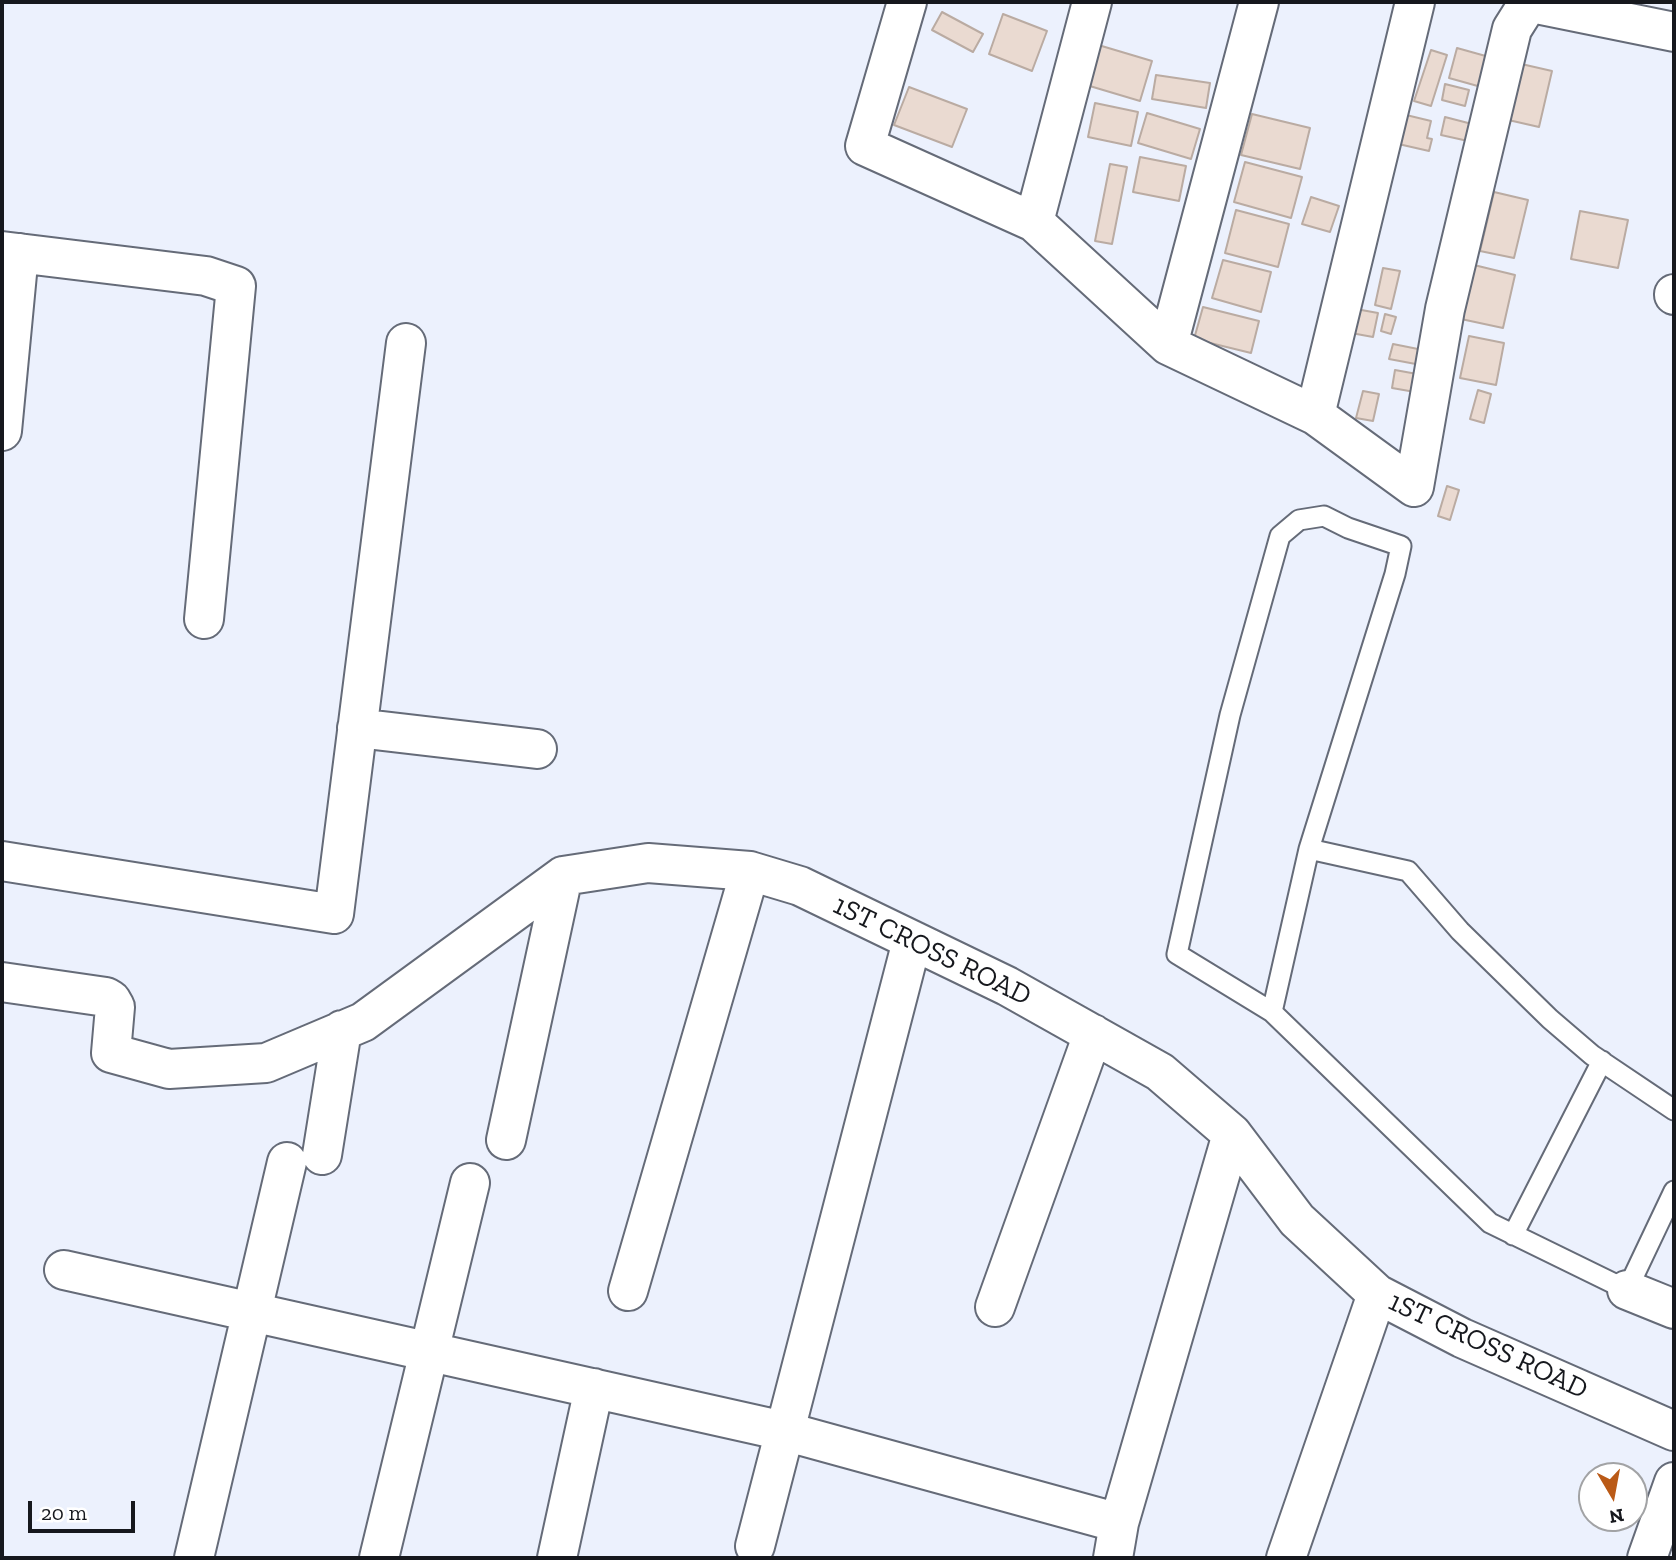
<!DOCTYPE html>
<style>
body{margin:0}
#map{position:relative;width:1676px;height:1560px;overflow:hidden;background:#ecf1fd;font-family:"Zilla Slab",serif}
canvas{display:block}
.frame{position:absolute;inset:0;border:4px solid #16181d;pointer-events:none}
.north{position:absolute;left:1578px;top:1462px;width:70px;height:70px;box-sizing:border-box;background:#fff;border:2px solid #a2a3a5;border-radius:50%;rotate:170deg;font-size:19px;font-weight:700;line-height:28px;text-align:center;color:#16181d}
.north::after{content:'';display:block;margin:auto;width:24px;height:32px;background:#ba5a17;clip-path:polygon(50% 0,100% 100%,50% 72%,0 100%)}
.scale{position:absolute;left:28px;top:1501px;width:107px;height:32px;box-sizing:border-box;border:4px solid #16181d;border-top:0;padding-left:9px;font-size:21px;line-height:24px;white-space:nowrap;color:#16181d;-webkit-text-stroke:5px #fff;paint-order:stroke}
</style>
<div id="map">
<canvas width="1676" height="1560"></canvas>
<div class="frame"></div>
<div class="north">N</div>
<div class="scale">20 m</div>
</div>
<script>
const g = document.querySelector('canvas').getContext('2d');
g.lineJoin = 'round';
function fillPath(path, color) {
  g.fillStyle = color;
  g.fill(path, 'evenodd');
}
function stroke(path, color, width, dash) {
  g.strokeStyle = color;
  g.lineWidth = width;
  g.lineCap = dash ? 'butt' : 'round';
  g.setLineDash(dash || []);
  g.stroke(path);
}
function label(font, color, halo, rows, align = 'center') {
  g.font = font + ' "Zilla Slab",serif';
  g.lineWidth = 5;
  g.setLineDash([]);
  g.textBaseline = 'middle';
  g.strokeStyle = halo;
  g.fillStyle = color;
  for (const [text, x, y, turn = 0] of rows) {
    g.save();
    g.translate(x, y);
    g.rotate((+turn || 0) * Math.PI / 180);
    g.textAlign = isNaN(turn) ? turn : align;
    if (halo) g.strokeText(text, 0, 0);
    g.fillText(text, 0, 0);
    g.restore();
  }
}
const building = new Path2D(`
 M942,12L983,34L973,52L932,30Z
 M1003,14L1047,31L1032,71L989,54Z
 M1095,44L1152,61L1140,101L1083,84Z
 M1457,48L1500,60L1492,90L1449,78Z
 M1431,50L1447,55L1431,106L1414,101Z
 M1517,63L1552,71L1539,127L1504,119Z
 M1156,75L1210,83L1206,108L1152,99Z
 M1445,84L1469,90L1465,106L1442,100Z
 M909,87L967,109L952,147L894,125Z
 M1095,103L1138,112L1131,146L1088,137Z
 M1147,113L1200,129L1191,159L1138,143Z
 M1252,114L1310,128L1300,169L1241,155Z
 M1402,114L1431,121L1427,138L1432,139L1429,151L1394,143Z
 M1445,117L1472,124L1468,141L1441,135Z
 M1140,157L1186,166L1179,201L1133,192Z
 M1245,162L1302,177L1291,218L1234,202Z
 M1110,164L1127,167L1112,244L1095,241Z
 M1494,192L1528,200L1514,258L1480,251Z
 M1311,197L1339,206L1330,232L1302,224Z
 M1236,210L1289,224L1278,267L1225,253Z
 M1580,211L1628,220L1618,268L1571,259Z
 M1223,260L1271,272L1261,312L1212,298Z
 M1474,265L1515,275L1503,328L1461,319Z
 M1383,268L1400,271L1391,309L1375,305Z
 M1203,307L1259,321L1251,353L1194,339Z
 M1356,309L1378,313L1373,337L1351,333Z
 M1385,314L1396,317L1391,334L1381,331Z
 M1469,336L1504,343L1496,385L1460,378Z
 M1393,344L1423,350L1421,365L1389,359Z
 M1395,370L1417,374L1415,392L1392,388Z
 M1478,390L1491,394L1484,423L1470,419Z
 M1363,391L1379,394L1373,421L1356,418Z
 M1447,486L1459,490L1450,520L1438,516Z`);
const service = new Path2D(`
 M1309,849L1395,574L1401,546L1348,528L1324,516L1299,520L1280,536L1230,715L1177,954L1272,1012L1490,1223L1627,1290L1674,1191
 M1272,1012L1309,849L1408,871L1460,931L1550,1019L1592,1055L1674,1110
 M1513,1235L1602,1061`);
const minor = new Path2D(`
 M907,2L865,146L1034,222L1168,345L1315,415L1414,487L1445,309L1512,29L1529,2
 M1526,2L1674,32
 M1034,222L1092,2
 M2,251L206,276L236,286L204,619
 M1674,295V294
 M1168,345L1259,2
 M1315,415L1415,2
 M2,431L19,253
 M357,728L537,749
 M2,861L334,914L406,343
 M2,982L106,997L111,1000L115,1007L111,1053L169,1069L266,1063L363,1022L563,876L648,863L750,871L800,886L1007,986L1160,1072L1232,1134L1297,1220L1377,1294L1462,1338L1674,1431
 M506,1140L563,876
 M322,1155L342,1030
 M64,1270L784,1431L1119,1523L1113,1558
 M1627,1290L1674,1309
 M628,1291L750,871
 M995,1307L1093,1034
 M1119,1523L1232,1134
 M755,1546L912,941
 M194,1558L287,1162
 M379,1558L470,1183
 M557,1558L594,1388
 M1286,1558L1377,1294
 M1647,1558L1674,1482`);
const streetNames = [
 ["1ST CROSS ROAD",932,951,26],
 ["1ST CROSS ROAD",1488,1346,25]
];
fillPath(building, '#eadad1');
stroke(building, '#baaba2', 2);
stroke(service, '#656b78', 23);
stroke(minor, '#656b78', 42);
stroke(service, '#fff', 19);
stroke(minor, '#fff', 38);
label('28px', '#16181d', '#fff', streetNames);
</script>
